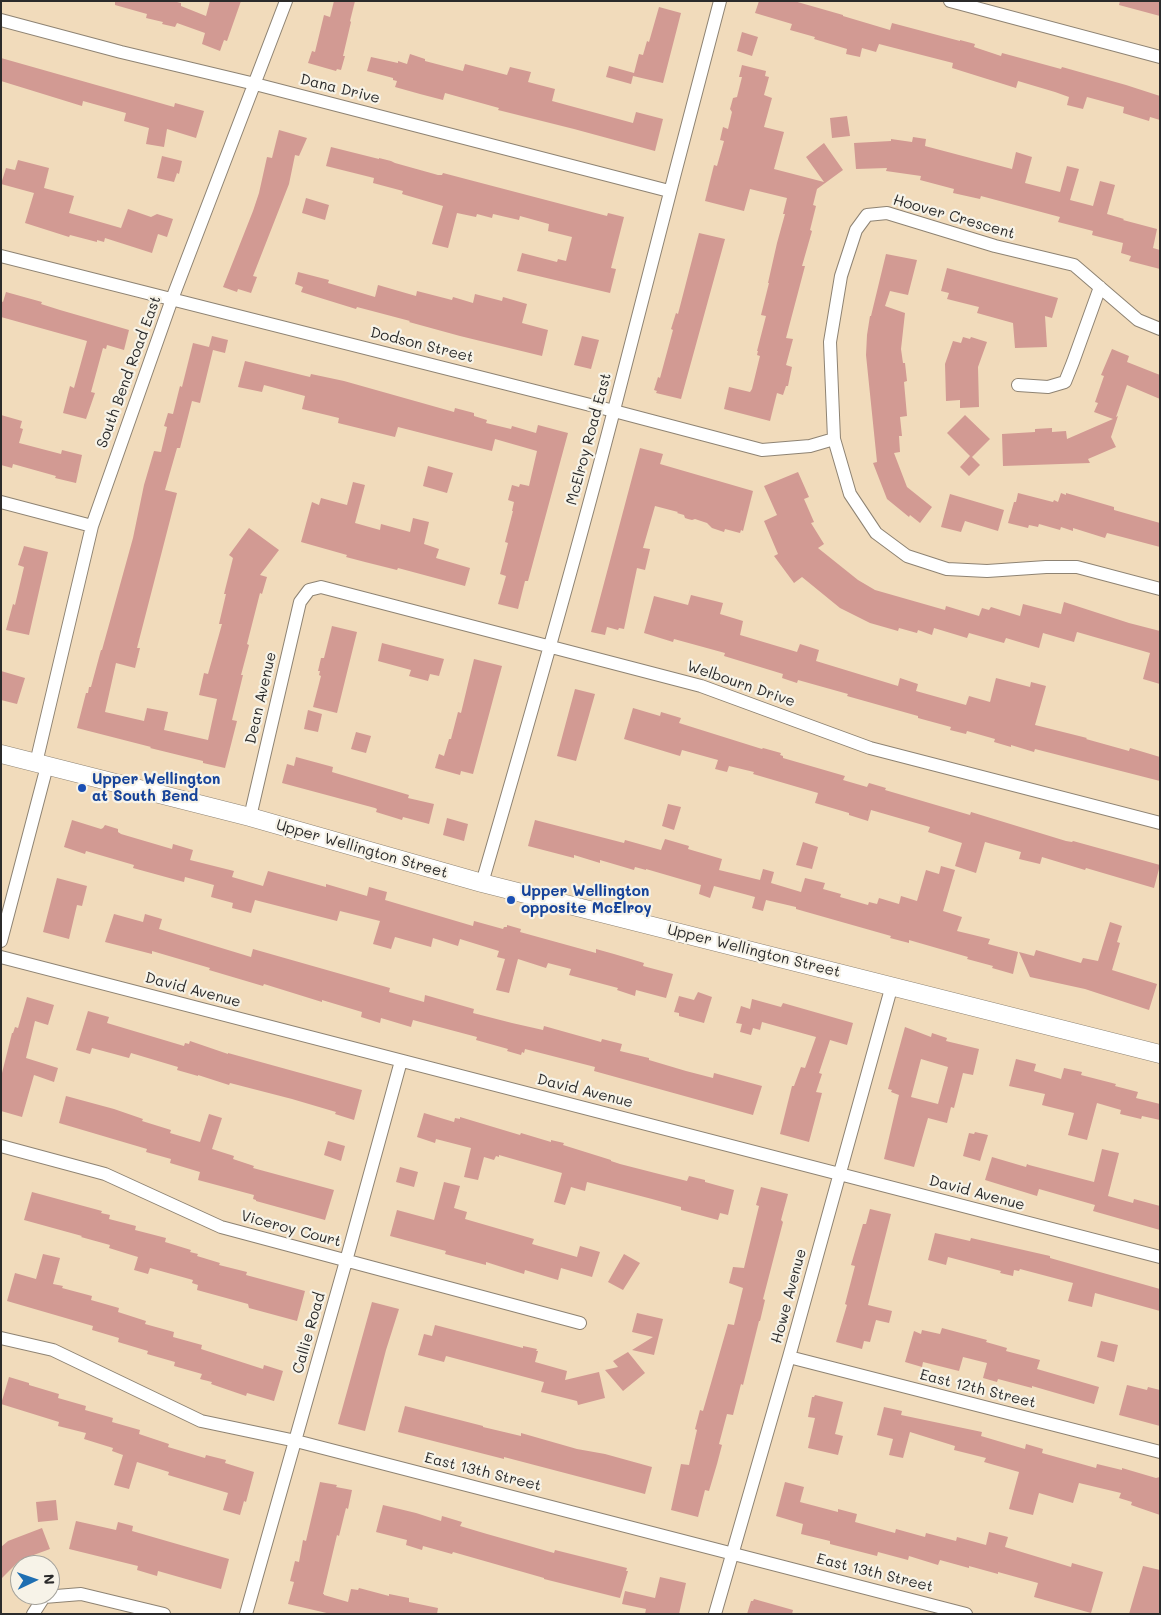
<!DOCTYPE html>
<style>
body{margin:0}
#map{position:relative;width:1161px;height:1615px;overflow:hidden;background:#f1dbbb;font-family:Mali,sans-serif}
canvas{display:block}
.frame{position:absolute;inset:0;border:2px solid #2b2b2b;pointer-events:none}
.north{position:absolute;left:10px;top:1555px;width:50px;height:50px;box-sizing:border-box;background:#f7f3e8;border:1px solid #a5a39c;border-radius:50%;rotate:87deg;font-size:14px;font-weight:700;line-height:20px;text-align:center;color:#2b2b2b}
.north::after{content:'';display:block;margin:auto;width:18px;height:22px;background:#1f6fb2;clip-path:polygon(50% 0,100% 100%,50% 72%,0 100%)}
</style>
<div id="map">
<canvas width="1161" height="1615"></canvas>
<div class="frame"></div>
<div class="north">N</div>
</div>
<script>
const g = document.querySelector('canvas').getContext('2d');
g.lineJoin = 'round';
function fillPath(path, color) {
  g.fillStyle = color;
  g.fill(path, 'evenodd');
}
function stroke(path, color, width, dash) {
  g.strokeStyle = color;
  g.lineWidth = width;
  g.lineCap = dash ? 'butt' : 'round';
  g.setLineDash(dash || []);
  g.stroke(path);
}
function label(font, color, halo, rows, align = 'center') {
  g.font = font + ' Mali,sans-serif';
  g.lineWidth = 4.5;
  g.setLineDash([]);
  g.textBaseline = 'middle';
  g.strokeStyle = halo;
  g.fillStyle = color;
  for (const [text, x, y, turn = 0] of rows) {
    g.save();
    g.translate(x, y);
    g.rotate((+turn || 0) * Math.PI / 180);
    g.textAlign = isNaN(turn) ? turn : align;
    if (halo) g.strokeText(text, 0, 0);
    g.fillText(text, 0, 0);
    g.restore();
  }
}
const building = new Path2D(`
 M115,1H173L181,3V6L206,16L210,1H241L227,41L224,40L220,51L202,44L205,33L177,23L175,27L162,24L163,22L146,18L147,14L115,5Z
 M334,1H355L350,21L351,22L343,56H345L341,70L337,69L336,71L308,63L312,51L315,52L324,15L330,17Z
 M759,1H794L843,15V16L890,30L892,23L960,41V40L975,44L974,47L1001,56L1002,53L1061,69L1062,67L1126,85L1160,96V120L1150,117L1149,121L1123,113L1124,107L1087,97L1083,109L1067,105L1069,97L1055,92L1018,81L1016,88L952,68L953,63L879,44L876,52L862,48L860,57L846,54L847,49L814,39L815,37L790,30L792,24L755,13Z
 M1120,1H1160V16L1119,5Z
 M659,7L681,13L663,83L633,76L631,84L606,77L609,66L634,73L639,54L643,55L647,41L649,42Z
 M742,32L758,37L752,56L737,51Z
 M410,54L425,59V61L463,71L465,64L507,75L510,67L531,72L528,82L555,89L552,101L633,123L636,112L663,119L655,151L574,129L498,110L499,108L445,93L443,100L420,94L395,87L397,81L393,80V78L367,71L371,57L398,63V61L407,64Z
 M1,58L174,107L175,103L204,111L196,138L167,129L164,147L146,144L149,128L124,121L126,113L83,101L82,106L1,81Z
 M742,65L766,71L765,76L769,77L764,95L772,98L764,127L784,132L774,169L824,182L806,157L824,143L843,170L817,189L813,205L816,206L810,230L812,231L802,266H805L786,338L793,339L786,365L792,367L788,386H786L783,395L777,393L770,421L724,409L729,387L750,392L752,389L760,356L757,355L758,351H757L766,316L761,315L769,283H768L777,243L785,214H783L787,198L750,189L744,211L705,201L714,165L717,166L724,141L720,140L723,127L728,129L732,112L730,109L733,98L737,97L742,77H739Z
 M847,116L850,136L832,138L830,118Z
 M279,130L307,138L299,156L295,155L289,184L253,276L257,277L251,293L238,289L237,292L223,287L253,211L259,193L267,157L272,158Z
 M913,137L926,139L925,146L1012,169L1016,152L1032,157L1025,183L1060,192L1067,166L1079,169L1070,200L1093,206L1100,181L1115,185L1107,214L1124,219L1123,220L1157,229L1153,248L1160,250V269L1129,261L1131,256L1121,253L1123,243L1092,235L1093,231L1058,222L1060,217L981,196L980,199L953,193L954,189L920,180L921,176L886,171L887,168L856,169L854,143L891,141V139L912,142Z
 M331,147L379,159V158L391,161L395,163L438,175H442L443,173L607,216L608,213L624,217L611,268L616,269L610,293L517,271L522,253L557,262L558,259L566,261L572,237L548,231L549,224L520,216L519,220L493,214L492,218L477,214L476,217L457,213L448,248L432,244L443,206L402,194L403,191L373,183L374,178L326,166Z
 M162,156L182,161L179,174L177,173L174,182L157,178Z
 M18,160L49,168L44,188L74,196L69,213L121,228L128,209L151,217L157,214L173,219L167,237L158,234L152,253L105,238L104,242L97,240V242L70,235L69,237L25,223L34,193L1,184L6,168L15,170Z
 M306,198L329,205L325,220L302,213Z
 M699,233L725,239L681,399L656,393L657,391L654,390L658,377L660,378L673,330L671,329L676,313L678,314Z
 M886,254L917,260L908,295L890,291L885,306L905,313L901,349L903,363H905L907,381L904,382L907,416L900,417L902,436H899L900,452L894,453L907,487L932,507L920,523L910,515L909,517L887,499L873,463L877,462L866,355L867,335L870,316H871Z
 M947,268L1058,298L1052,318L1045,316L1047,347L1015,348L1013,323L977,313L979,307L947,299L949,293L941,291Z
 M298,272L329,280L328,283L375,297L378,285L416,296L417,291L452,300L453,297L473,303L475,294L502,301L503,297L527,304L522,323L548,330L542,356L460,336L409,322L410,321L357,307L356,309L301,292L303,287L295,284Z
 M6,292L42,302L41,304L60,310L129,330L124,350L107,345L106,349L103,348L91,392L95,393L86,419L63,413L70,386L74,388L87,341L1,317V301L3,302Z
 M212,336L228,340L225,353L213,350L200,403L192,401L180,448H177L165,490L177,493L137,648H140L135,668L116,663L105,712L144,721L147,708L168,712L164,730L208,740L217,699L199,695L204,673L208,674L222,624H219L226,594H224L233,558L229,555L249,528L279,550L260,575L267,577L262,594L260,593L247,644L249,645L241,675H243L232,720L237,721L225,768L203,763V761L150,748L151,747L77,728L86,693H88L89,687H91L101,650H102L133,538L144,485L154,451L161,452L167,427L164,426L168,413L173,414L180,386L182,387L193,343L209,347Z
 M582,336L599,340L591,369L574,365Z
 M963,337L970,339L971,337L987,342L978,367L979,407L960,408V400L946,401L945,364L953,341L961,343Z
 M1112,349L1129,356L1127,362L1160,375V399L1127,385L1116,417L1118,416L1111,437L1116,447L1088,459L1090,463L1003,466L1002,434L1035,432V429L1052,428V432L1066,431L1067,439L1113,419L1094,412L1098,403L1095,402L1104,376L1101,375Z
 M245,361L310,377L311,374L344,381L454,412L455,408L474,413V416L487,420L486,423L511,429L512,426L536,433L538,425L568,433L528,581H525L518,609L498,604L506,576L500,574L508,543L505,542L513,511H512L514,502L508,500L512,485L519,487L520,484L529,486L537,451L495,439L492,451L398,427L395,437L338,423L339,418L302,409L305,396L264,385L262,392L238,387Z
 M1,415L22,421L20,428L23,429L19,443L61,454L62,450L82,455L76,483L55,478L56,476L13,464L12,468L1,465Z
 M965,415L990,439L972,457L980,465L969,476L960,467L970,456L947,433Z
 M640,448L663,454L660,464L753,491L743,531L741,530L740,533L725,529L724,532L712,528L707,523L695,519L692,520L688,519L685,518L684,515L677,513L678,512L655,506L643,548L650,549L645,570L637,568L624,629L619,628L618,630L607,627L605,635L591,632Z
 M428,466L453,473L447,493L423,486Z
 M798,472L809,497L804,499L814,522L811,523L824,544L818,548L858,580L875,590L945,610L946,606L979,616L982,608L989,610L991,607L1020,616L1023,604L1061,614L1064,602L1129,623L1160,631V684L1143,679L1150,653L1077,632L1074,642L1043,633L1039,648L1006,638L1004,643L969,633L967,638L934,628L932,635L918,630L917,633L899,628L898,631L870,623L840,608L802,577L794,583L774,556L778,554L764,521L777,515L764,486Z
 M353,482L365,485L355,523L380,530L381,524L410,532L413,518L429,522L424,544L439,549L436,558L470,568L465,586L398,568L397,570L365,562L346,557L347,555L301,542L312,502L319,505L321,498L347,505Z
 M1018,493L1053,502L1054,500L1058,502L1061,493L1066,495V493L1114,507V510L1160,523V547L1107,533L1105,538L1073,528V531L1061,527L1060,530L1039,524L1038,527L1029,525L1028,528L1008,523L1014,502H1016Z
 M950,494L1004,510L998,531L965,521L961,532L941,527Z
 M24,546L48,552L29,635L6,630L13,604L15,605L24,567L18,565Z
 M691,595L723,603L720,614L743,621L740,635L797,652L800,644L819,650L816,661L898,686L900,678L918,684L916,691L966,705L969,696L990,702L996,678L1030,687L1031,682L1046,686L1035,725L1087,738L1086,739L1129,751L1130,748L1160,757V781L1035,749L1034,752L1011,745V747L994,742L995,739L967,731L966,734L950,730L951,727L918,718V716L847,696L848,694L798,680L797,683L782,678L783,674L724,656L725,653L674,639L673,642L644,633L654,596L688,605Z
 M332,626L357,632L337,713L313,707L321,676L319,675L320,671H318L321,658H324Z
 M382,643L444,659L439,676L430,674L428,681L409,676L411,670L378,661Z
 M474,659L502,666L473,774L461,771L460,775L435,768L439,754L444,756L449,739H451L458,712L461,713Z
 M1,671L25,678L17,704L1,700Z
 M575,689L595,694L576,761L557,756Z
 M633,708L660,716L661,712L681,718L679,723L762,749L763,748L781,753L780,755L783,756V758L845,776L843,780L867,787L869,783L886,788L885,790L970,815L971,812L1066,841L1072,842L1073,841L1160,865L1154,888L1086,868L1085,870L1042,857L1040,864L1019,859L1021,852L985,842L976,873L955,866L962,843L928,832L930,827L871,810L868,821L849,815V813L815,803L818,793L753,774L754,772L729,766L727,772L715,769L718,760L682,750L680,756L624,739Z
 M308,710L322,714L318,732L304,729Z
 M356,732L371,736L366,753L351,749Z
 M296,757L333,767L332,772L409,795L408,798L434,804L429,824L403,817L402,820L376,812L377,809L375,808L282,783L287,764L294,766Z
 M668,804L681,807L674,830L662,826Z
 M447,818L468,824L464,841L443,835Z
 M72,820L101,829L103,828L105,825L118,829V832L121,834L172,849L173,844L193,850L190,860L234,871L232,877L263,886L268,871L326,887V884L367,896L369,887L387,892L385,900L473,926L474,921L503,929L504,927H507V925L521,929L520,932L596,953V949L614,954L644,963L643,966L673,974L666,998L636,990L635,996L617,990L618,988L569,975L571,969L548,963L546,968L518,959L509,993L496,990L505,959L497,957L499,951L460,939L458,946L433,938L431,947L395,937L391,949L373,944L380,921L340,911L337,921L255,900L251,913L232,908L233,903L211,897L214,885L185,877L184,882L133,868L134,865L86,851L85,854L64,847Z
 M535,820L624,843L625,840L661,850L665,839L689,846L688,849L722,859L719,870L760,880L763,869L774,872L771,883L801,892L805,878L825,883L823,889L841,894L840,897L868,905L869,902L877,904L879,898L899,904L901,896L917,901L926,870L939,874L941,866L955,870L943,911L962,917L957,931L990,939L988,944L1018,952L1013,974L992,968L993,966L967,959L968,957L909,940V943L890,938L891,936L796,909V907L766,900L763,911L752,908L755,897L744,894L714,886L710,898L699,894L701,885L646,869V870L635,867L634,870L600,860V863L574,855V858L528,846Z
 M803,842L818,847L812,869L796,865Z
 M57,878L87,886L82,906L77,905L69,939L43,932Z
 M114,914L143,922L145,914L162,919L159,929L251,957L253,949L390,988L389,992L424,1002L425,995L474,1009L473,1013L512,1023L543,1030L544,1026L601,1042L602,1039L622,1044L620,1051L649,1058V1060L686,1071L713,1078L714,1073L762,1086L753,1115L594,1071L595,1067L525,1049L524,1053L522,1052L521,1055L507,1051L508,1049L476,1040L477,1037L413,1020L411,1027L381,1018L380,1023L361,1017L362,1012L322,1000V1002L264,984L263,986L209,970L210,968L152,951V954L105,942Z
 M1110,922L1122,926L1117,942L1120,943L1112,970L1157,984L1149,1010L1085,989L1030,977L1019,952L1034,956L1036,950L1081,963L1083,958L1098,961Z
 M698,992L712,997L704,1023L679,1016V1013L674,1012L679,996L694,1000Z
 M27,997L54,1005L48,1025L35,1021L26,1058L58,1068L54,1082L34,1075L22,1117L1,1111V1077L12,1033H13L15,1027L18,1028Z
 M752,999L781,1007L783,1003L853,1023L847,1045L830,1040L819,1073L822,1074L816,1092L822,1093L809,1142L780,1134L792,1086H794L801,1067L805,1068L816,1037L762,1022L760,1030L753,1028L751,1035L740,1032L742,1024L736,1023L741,1006L750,1009Z
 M88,1011L109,1017L107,1023L184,1046L185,1043L189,1044L190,1041L228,1054V1053L362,1090L354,1120L335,1114L336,1112L292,1099L230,1083L229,1085L198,1075V1076L177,1070L178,1067L131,1053L129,1058L92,1048L90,1054L76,1050Z
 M905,1027L931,1037L932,1033L947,1038L946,1041L979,1049L973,1075L963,1073L954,1108L951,1107L947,1123L928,1118L914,1167L884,1159L899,1095L891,1092L892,1090L888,1089ZM921,1059L948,1067L938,1104L911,1097Z
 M1016,1059L1036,1064L1034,1071L1061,1079L1064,1068L1082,1072L1081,1075L1116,1084L1115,1086L1138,1092L1136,1098L1160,1104V1120L1142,1116L1141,1119L1120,1114L1121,1110L1097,1103L1087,1140L1068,1135L1074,1113L1042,1105L1045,1094L1009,1086Z
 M66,1096L114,1109L143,1119L142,1121L171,1130L170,1133L200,1142L209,1114L222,1118L212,1149L234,1156L233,1159L254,1166L253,1168L334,1190L325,1220L256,1201V1200L253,1199L254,1195L198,1180L200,1172L170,1163L171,1159L146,1152L147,1149L59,1123Z
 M424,1113L454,1122L455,1118L460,1119V1117L520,1135L521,1133L551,1142V1140L564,1143L563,1145L611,1160V1161L620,1164L659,1174L687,1181L689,1176L705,1180V1182L734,1190L728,1215L720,1213L718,1220L681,1210V1207L652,1199L587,1182L585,1191L571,1187L565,1205L554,1202L562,1173L499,1155V1157L496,1156L494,1160L484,1157L478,1180L464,1177L471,1148L436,1139L435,1143L417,1137Z
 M975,1132L988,1135L980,1161L963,1156L969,1133L974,1134Z
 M328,1141L345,1146L341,1161L324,1155Z
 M1102,1149L1119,1153L1108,1196L1133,1203L1134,1199L1160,1206V1230L1093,1211L1095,1205L1039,1189L1037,1196L985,1180L992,1157L1026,1167L1027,1164L1029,1165L1094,1182Z
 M400,1167L418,1172L414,1187L396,1182Z
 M444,1182L460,1186L454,1208L467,1212L465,1219L534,1239L532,1244L577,1257L580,1246L600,1252L592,1277L561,1268L558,1280L525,1270L524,1274L486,1262V1265L445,1254L446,1251L390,1236L397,1210L434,1220Z
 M761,1187L788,1194L781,1220L783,1222L763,1299L765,1300L760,1321H759L743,1385L741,1384L733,1415L727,1414L719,1444L722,1445L717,1464L709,1491L705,1490L698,1517L671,1510L681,1464L689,1465L697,1430L695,1429L700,1410L703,1411L728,1324L734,1325L743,1288L729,1283L733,1267L744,1268L759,1206L756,1205Z
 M32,1192L102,1211L101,1213L110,1215L109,1219L136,1226L135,1230L166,1238L165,1242L191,1250L190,1252L198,1254L197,1256L220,1263L219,1265L247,1272L246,1275L305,1291L297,1321L249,1308L248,1304L197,1290L198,1285L192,1283L193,1280L150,1268L148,1274L134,1270L138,1257L109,1248L110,1245L81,1237L82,1236L24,1220Z
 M870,1209L891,1214L868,1305L892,1311L889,1323L876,1320L870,1342L864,1341L862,1349L836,1342L847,1305L845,1304L855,1266L851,1265L863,1224H866Z
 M935,1233L970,1241L971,1238L1050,1256V1258L1160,1289V1311L1095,1293L1092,1307L1068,1301L1073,1283L1020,1269L1019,1271L1014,1270L1013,1276L1000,1273L1001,1271L948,1257L946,1265L928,1260Z
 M43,1254L60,1258L53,1284L63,1286L62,1288L92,1296L91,1300L119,1308L118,1312L146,1321L145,1324L174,1332L173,1337L202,1345L201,1349L263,1369L264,1365L283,1371L274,1401L247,1393L246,1396L211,1384L212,1382L200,1379L202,1374L174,1366L175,1362L147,1354L148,1351L118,1342L119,1338L92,1330L93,1326L7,1301L15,1273L36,1279Z
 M624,1254L640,1263L623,1290L608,1282Z
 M372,1302L399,1309L386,1350L365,1431L338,1424Z
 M637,1313L663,1319L654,1355L632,1350L653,1337L632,1332Z
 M435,1325L523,1348V1346L537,1349L536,1351H538L535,1362L567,1371L565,1380L599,1372L605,1398L578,1405L577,1401L541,1392L544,1382L446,1356L444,1362L418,1355L424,1334L432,1336Z
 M942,1328L987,1340L986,1342L1007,1348L1006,1351L1040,1360L1037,1369L1099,1387L1094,1404L1032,1386V1388L998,1379L997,1382L983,1378L987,1363L963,1357L959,1371L923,1362L922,1367L905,1362L914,1331L921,1334L922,1330L940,1334Z
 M1101,1341L1118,1345L1114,1362L1097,1357Z
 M628,1352L645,1373L623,1391L605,1370L618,1367L613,1361Z
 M9,1377L29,1383V1385L59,1394L58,1398L86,1406L85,1410L113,1418L112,1422L140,1430L139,1434L169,1444L168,1447L205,1458L206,1455L226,1460L225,1463L254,1472L246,1502L244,1501L240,1515L223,1510L228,1493L168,1475L169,1472L137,1462L129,1489L114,1485L123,1455L112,1451L113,1448L84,1439L86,1433L58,1426L59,1422L1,1404Z
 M1127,1385L1147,1390L1148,1387L1160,1390V1426L1119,1415Z
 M815,1395L843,1402L835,1434L843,1436L838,1455L808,1448L815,1418L808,1417L812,1397H814Z
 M405,1406L483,1426V1427L521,1436V1433L577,1449L605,1454L652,1467L645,1494L504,1457V1459L398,1432Z
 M884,1407L902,1411L901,1415L982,1432L981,1436L1025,1449L1026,1444L1043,1449L1042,1453L1096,1468L1097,1464L1122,1470V1468L1156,1478L1160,1477V1515L1131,1505L1132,1502L1119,1498L1121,1493L1079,1483L1073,1503L1039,1493L1033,1515L1009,1509L1019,1472L984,1462L986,1458L954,1450L955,1446L910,1432L903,1458L889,1455L893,1439L877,1435Z
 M320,1482L337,1485L336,1487L352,1490L348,1509L346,1508L339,1536L337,1535L323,1594H324V1595L348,1602L351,1589L358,1590L359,1588L389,1596V1594L409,1598V1602L438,1608L437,1614H331L288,1604L294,1582L290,1581L295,1561L299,1562L303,1540L306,1541Z
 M785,1482L804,1487L800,1502L838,1512V1509L857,1514L855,1522L895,1533L896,1529L925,1537L926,1533L956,1541L957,1537L986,1545L989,1532L1008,1537L1005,1547L1071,1567L1072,1563L1103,1572L1091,1613L1034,1597L1038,1583L998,1572V1574L969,1566V1568L940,1560L938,1565L909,1556L908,1560L878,1552L877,1556L830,1544V1541L801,1534L803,1524L776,1516Z
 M56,1500L58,1520L38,1522L36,1502Z
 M383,1505L416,1513L441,1521L442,1516L462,1522L460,1526L487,1534L554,1553L555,1550L627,1568L626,1571H628L620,1598L544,1579V1578L453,1552L452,1554L423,1546L422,1550L406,1545L407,1540L376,1532Z
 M76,1521L116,1530L118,1522L133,1526L132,1531L229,1559L221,1589L158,1571L157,1576L137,1570L138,1566L69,1549Z
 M42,1528L50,1549L20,1560L1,1579V1547L8,1541Z
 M1143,1566L1160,1570V1614H1129Z
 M660,1577L686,1583L679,1614H645L646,1609L622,1604L625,1591L655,1598Z
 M754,1599L793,1610L792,1614H747L751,1601H753Z`);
const minor = new Path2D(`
 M950,1L1160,57
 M1,20L121,52L255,84L669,191
 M1,256L614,411L762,450L810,446L834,439
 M1160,329L1138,320L1074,265L995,246L887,213L867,215L856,230L841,276L830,342L834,439L850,494L876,533L907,556L947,569L987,571L1046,567H1077L1160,589
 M1018,385L1048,387L1065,382L1073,362L1100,287
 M1,502L92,526
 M36,763L92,526L172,299L286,1
 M250,817L300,602L309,590L321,587L701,686L870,748L1160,823
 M482,883C528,725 573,568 614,410C649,274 684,137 720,1
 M1,941L47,766
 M1,957L1160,1257
 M1,1146L105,1174L221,1227L580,1323
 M1,1338L53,1350L201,1421L296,1441L966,1614
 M789,1357L1160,1452
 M33,1614L44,1597L81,1594L164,1614
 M246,1614L346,1261L401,1061
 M715,1614L789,1357L892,985`);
const secondary = new Path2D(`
 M1,754L250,817L482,883L1160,1054`);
const markers = [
 [82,788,5,"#1a4fb4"],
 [511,900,5,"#1a4fb4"]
];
const streetNames = [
 ["Dana Drive",340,89,14],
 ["Hoover Crescent",954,217,16],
 ["Dodson Street",422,345,14],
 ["South Bend Road East",129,372,-70],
 ["McElroy Road East",589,439,-75],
 ["Welbourn Drive",741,684,19],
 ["Dean Avenue",261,698,-77],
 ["Upper Wellington Street",362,849,16],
 ["Upper Wellington Street",754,951,14],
 ["David Avenue",193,990,15],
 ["David Avenue",585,1091,14],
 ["David Avenue",977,1193,15],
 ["Viceroy Court",291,1229,15],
 ["Howe Avenue",789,1296,-75],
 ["Callie Road",309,1333,-74],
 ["East 12th Street",978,1389,14],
 ["East 13th Street",483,1472,14],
 ["East 13th Street",875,1573,14]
];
const transitNames = [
 ["Upper Wellington",92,779],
 ["at South Bend",92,796],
 ["Upper Wellington",521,891],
 ["opposite McElroy",521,908]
];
fillPath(building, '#d29a93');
stroke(minor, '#8e8373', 14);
stroke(secondary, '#8e8373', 19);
stroke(minor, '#fff', 12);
stroke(secondary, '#fff', 18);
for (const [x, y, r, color] of markers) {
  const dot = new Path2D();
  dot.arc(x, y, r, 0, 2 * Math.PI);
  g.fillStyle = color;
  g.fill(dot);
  stroke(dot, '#f7f3e8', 2);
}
label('15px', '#2b2b2b', '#f7f3e8', streetNames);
label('bold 15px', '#164399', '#f7f3e8', transitNames, 'left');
</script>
